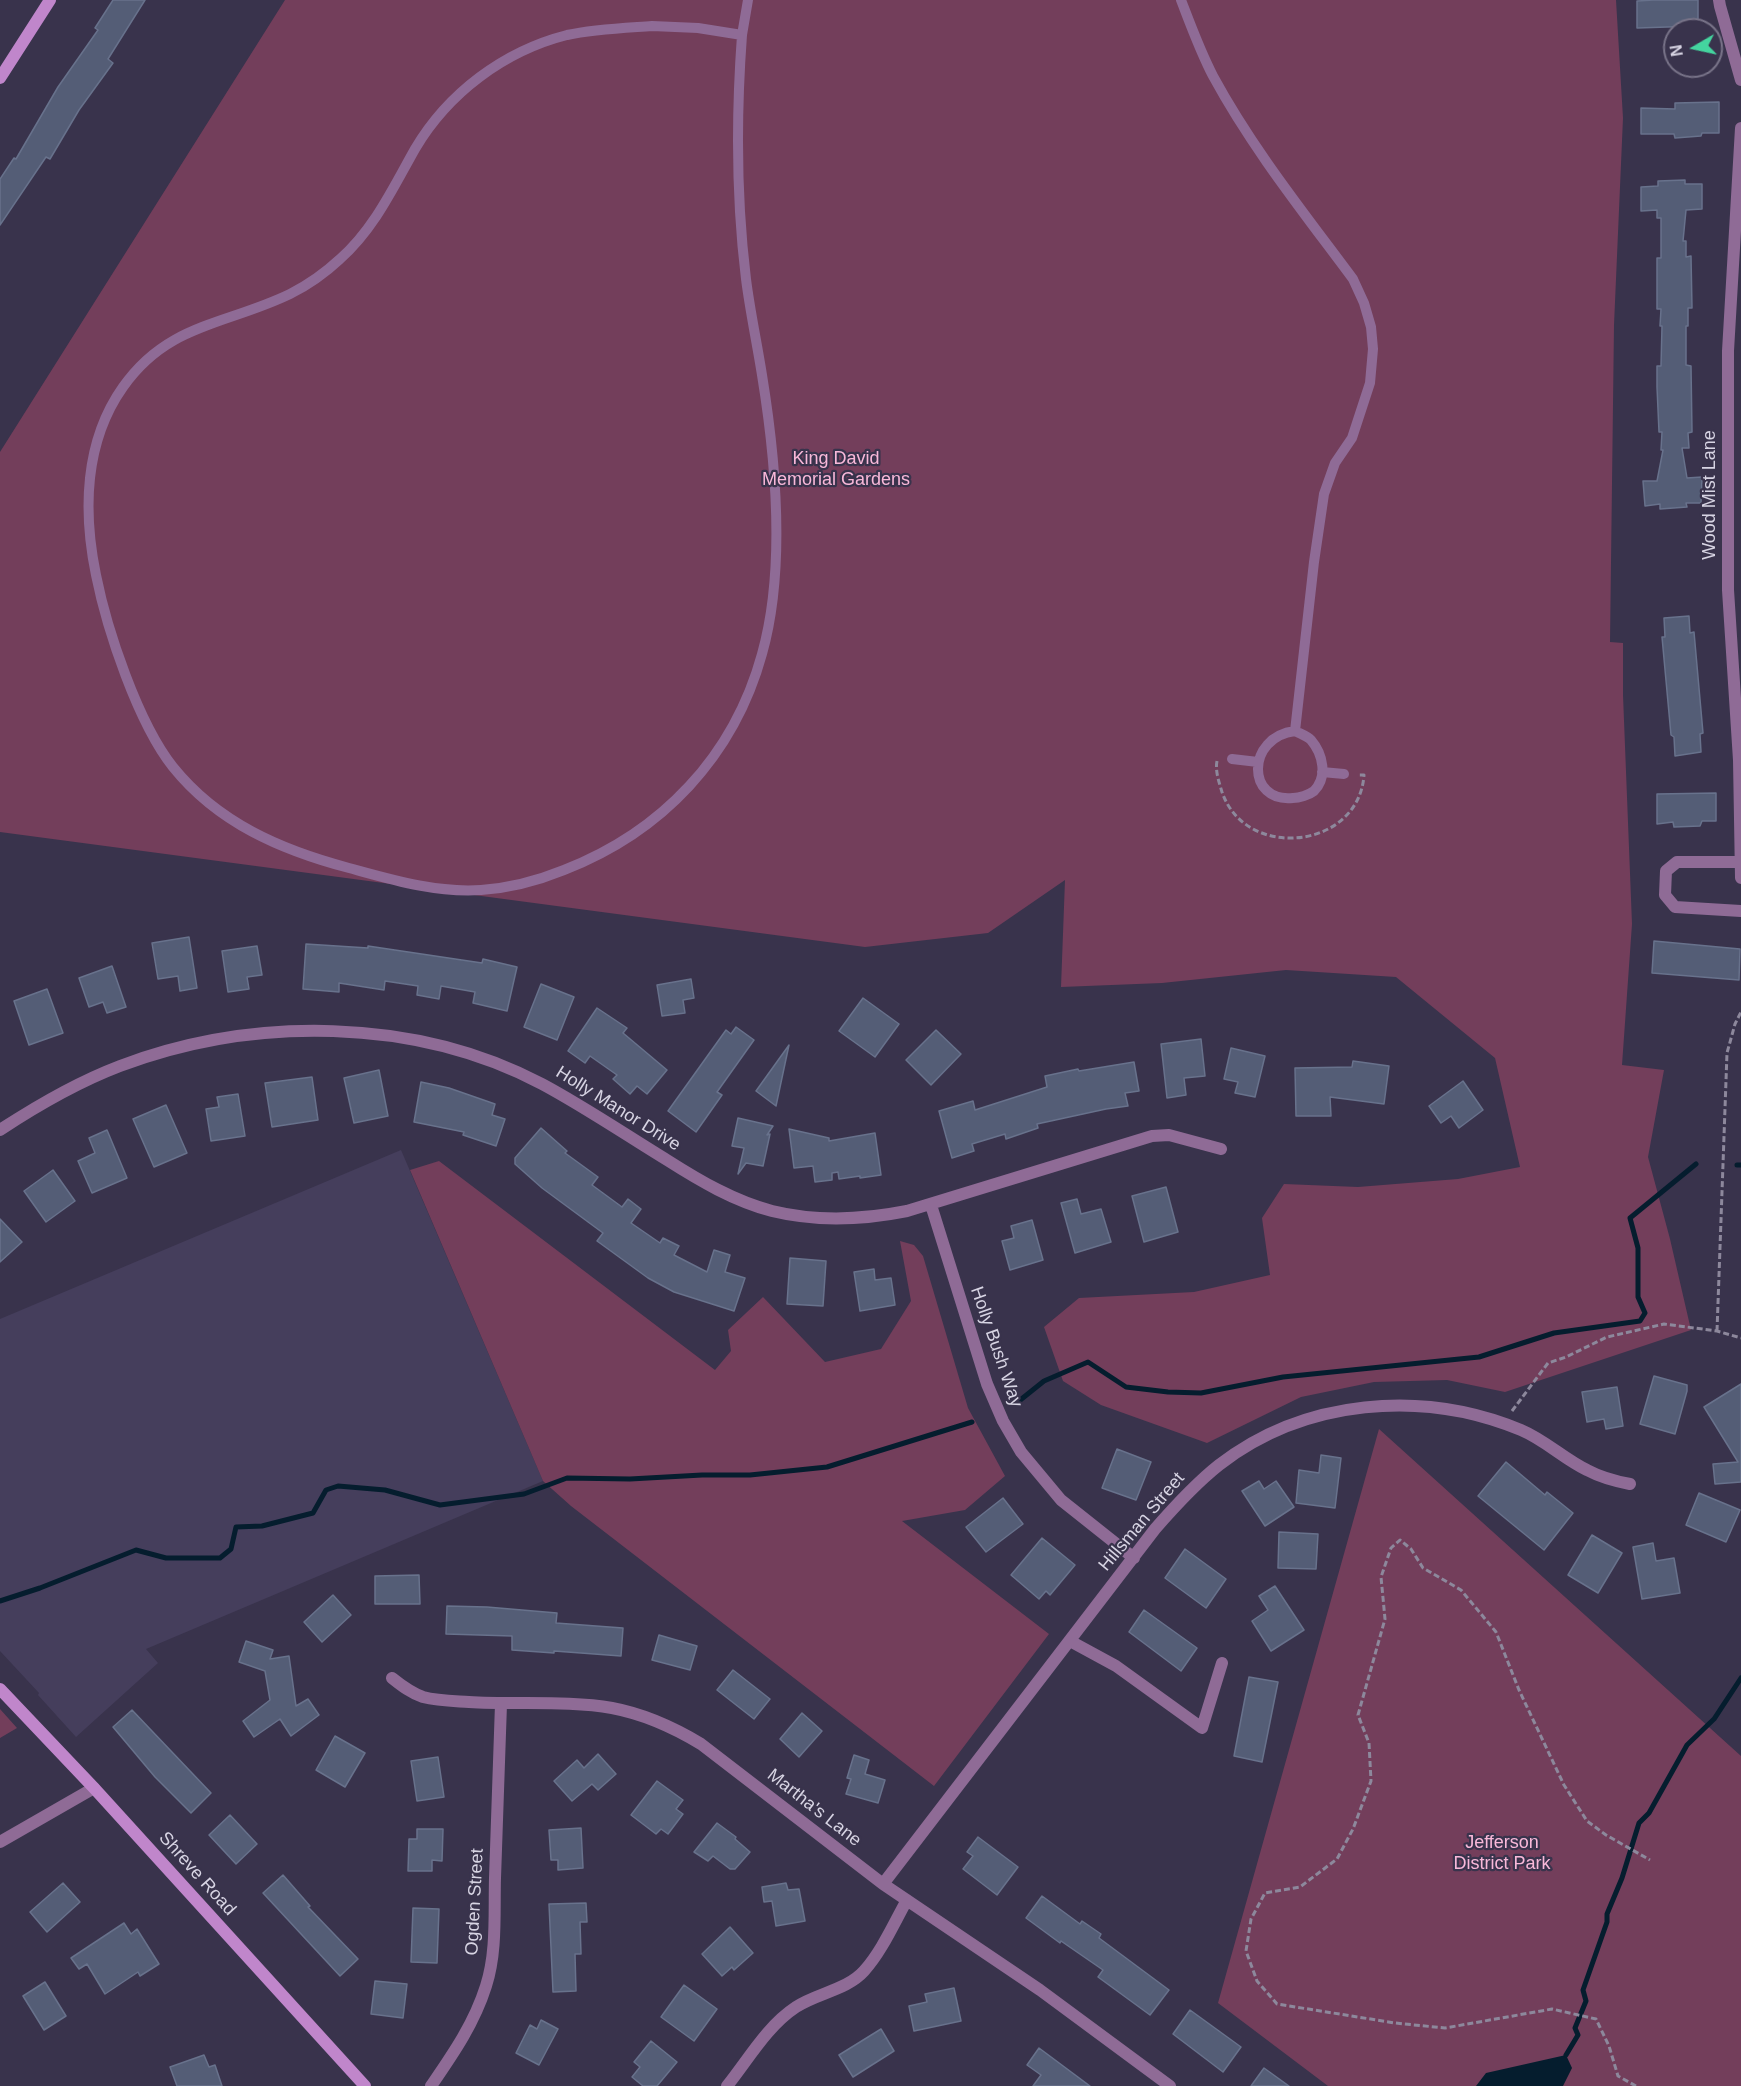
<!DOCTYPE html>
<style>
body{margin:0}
#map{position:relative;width:1741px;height:2086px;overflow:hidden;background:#39334c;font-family:Helvetica,sans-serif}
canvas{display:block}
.north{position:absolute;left:1663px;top:18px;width:60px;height:60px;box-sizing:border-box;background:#39334c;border:2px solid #787388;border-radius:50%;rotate:261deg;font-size:16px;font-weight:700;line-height:24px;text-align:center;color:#d7d4e3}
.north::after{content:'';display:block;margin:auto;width:21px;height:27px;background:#44d49f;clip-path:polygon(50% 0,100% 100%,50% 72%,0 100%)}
</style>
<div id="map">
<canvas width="1741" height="2086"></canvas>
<div class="north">N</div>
</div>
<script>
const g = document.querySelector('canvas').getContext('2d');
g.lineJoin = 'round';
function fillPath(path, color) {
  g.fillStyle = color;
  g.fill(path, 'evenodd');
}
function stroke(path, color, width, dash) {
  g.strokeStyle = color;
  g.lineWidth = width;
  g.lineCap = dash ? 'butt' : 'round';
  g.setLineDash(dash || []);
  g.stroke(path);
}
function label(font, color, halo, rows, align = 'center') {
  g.font = font + ' Helvetica,sans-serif';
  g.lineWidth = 4.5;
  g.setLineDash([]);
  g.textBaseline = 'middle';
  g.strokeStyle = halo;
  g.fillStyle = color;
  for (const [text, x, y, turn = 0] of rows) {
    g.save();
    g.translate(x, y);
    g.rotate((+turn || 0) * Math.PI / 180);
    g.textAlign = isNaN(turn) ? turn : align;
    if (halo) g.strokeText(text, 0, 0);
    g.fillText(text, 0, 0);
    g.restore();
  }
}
const built = new Path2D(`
 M401,1150L543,1481L146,1649L158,1663L76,1737L38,1695L39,1693L0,1651V1319Z`);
const green = new Path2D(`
 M285,0H1616L1623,118L1614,325L1610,642L1623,643V695L1632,924L1622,1065L1664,1070L1648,1157L1670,1239L1691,1330L1505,1392L1447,1380L1374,1382L1301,1397L1207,1443L1101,1405L1063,1381L1044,1327L1079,1298L1194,1292L1270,1275L1262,1218L1284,1184L1358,1187L1458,1179L1520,1167L1495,1058L1396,977L1286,970L1162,983L1061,987L1065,880L988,933L865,947L0,832V452Z
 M439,1161L715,1370L731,1351L728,1330L763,1297L825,1362L881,1349L911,1301L900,1241L914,1245L923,1256L968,1408L1005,1476L965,1510L902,1521L1049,1634L934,1786L571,1506L543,1481L410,1170Z
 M1379,1429L1741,1756V2086H1328L1218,2003Z
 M0,1709L17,1728L0,1738Z`);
const water = new Path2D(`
 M1566,2055L1572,2068L1563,2086H1476L1486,2073Z`);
const stream = new Path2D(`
 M1737,1165H1741
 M1019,1401L1044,1381L1088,1362L1126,1387L1168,1392L1201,1393L1283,1377L1479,1357L1554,1333L1640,1321L1645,1313L1638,1297V1248L1630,1218L1696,1164
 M0,1601L40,1588L136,1550L166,1558H220L231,1549L236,1527L262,1526L313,1513L326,1490L338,1486L385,1490L440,1505L524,1494L567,1478L630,1479L702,1475H750L827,1467L972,1422
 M1566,2055L1578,2035L1575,2028L1586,2001L1583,1990L1607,1922V1914L1622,1878L1639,1823L1649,1813L1687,1745L1714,1719L1741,1678`);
const building = new Path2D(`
 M113,0H145L108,59L113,63L79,110L50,159L46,157L0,225V179L14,158L16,159L58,87L98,30L95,28Z
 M1654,0H1698V26L1637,28V1Z
 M1719,102V133H1702L1701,136L1675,138L1674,134H1641V108L1675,109V103Z
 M1685,180V184H1702V209L1686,210L1683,241H1686V257L1691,256L1692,308H1688V326H1686V365L1691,366L1692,432L1688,433L1689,448H1682L1687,478L1702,477L1701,503H1686L1687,507L1660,509V504L1645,506L1643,481H1657L1663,450H1661L1662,432H1659L1657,387V366H1661L1662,326H1660L1661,309H1657V258H1661V218H1657V210L1641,211V187L1658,186V181Z
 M1689,616L1690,633L1694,632L1703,733L1700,734L1701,752L1675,756L1674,737L1671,735L1662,637H1665L1664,618Z
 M1716,793V821H1702L1700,826L1674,827L1673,822L1657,824V794Z
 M189,937L197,988L180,991L178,976L158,979L152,943Z
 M1654,941L1740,949L1739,980L1652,973Z
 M306,944L368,948V946L482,963L483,959L517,967L507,1011L473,1003L475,992L441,986L439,999L417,995L418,986L385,981L384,990L339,983V992L303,989Z
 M257,946L262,975L247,977L249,989L228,992L222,951Z
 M112,966L126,1007L107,1013L103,1002L89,1007L79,978Z
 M691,979L694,998L683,1000L685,1013L662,1016L657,985Z
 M541,984L574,997L557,1040L524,1027Z
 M47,989L63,1033L29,1045L14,1001Z
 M863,998L899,1024L875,1057L839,1031Z
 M597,1008L627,1028L623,1033L667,1070L647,1094L637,1086L630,1094L613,1079L617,1075L590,1056L585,1063L568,1051Z
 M736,1027L754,1040L717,1092L722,1095L696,1132L668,1111L726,1030L731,1034Z
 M936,1030L961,1054L931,1085L906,1060Z
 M1201,1039L1205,1076L1184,1078L1186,1095L1167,1098L1161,1044Z
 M789,1045L776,1106L756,1091Z
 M1231,1048L1265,1056L1255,1097L1235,1093L1238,1082L1224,1079Z
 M1353,1061L1389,1066L1384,1104L1330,1097L1331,1116H1296L1295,1068L1352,1067Z
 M1134,1062L1139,1091L1125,1093L1128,1106L1106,1109L1037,1124L1038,1128L1006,1139L1005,1134L972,1144L974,1151L952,1158L939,1111L973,1101L975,1110L1047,1087L1045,1076L1078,1069L1079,1071Z
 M379,1070L388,1116L354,1123L344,1078Z
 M312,1077L318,1120L272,1127L265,1083Z
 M1463,1081L1483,1110L1459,1128L1451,1116L1441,1123L1429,1106Z
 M421,1082L449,1088L495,1104L492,1115L505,1119L496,1146L463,1135L464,1132L414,1122Z
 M238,1094L245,1136L211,1141L206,1109L219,1107L217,1097Z
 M166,1105L187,1153L154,1167L133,1119Z
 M738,1118L773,1126L767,1135L770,1134L763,1166L746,1163L738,1174L744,1148L732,1146Z
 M541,1128L567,1151L565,1153L598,1177L592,1185L622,1207L628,1199L641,1209L631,1223L660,1243L663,1238L679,1246L674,1255L707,1272L714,1250L730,1255L725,1272L745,1278L734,1311L674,1292L648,1278L597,1241L603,1233L542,1188L515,1164V1158Z
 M789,1129L829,1138V1141L875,1133L881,1175L860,1178V1176L839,1179L838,1172L832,1173V1180L815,1182L813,1166L794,1168Z
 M107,1130L127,1178L92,1193L78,1161L95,1153L89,1138Z
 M53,1170L75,1201L46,1222L24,1191Z
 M1166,1187L1178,1232L1144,1242L1132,1196Z
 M1077,1199L1081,1214L1101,1209L1111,1242L1075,1253L1061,1203Z
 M0,1219L22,1242L0,1262Z
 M1032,1220L1043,1260L1010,1270L1002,1241L1014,1238L1011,1226Z
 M790,1258L826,1261L823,1306L787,1304Z
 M874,1269L875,1280L891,1278L895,1305L860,1311L854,1272Z
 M1654,1376L1687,1385V1391L1675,1434L1640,1424Z
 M1741,1384V1482L1715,1484L1713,1464L1738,1462L1704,1407Z
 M1617,1387L1623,1426L1606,1429L1604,1419L1587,1422L1582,1392Z
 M1117,1449L1151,1462L1136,1500L1102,1488Z
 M1321,1455L1341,1458L1335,1508L1296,1503L1299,1470L1319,1473Z
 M1506,1462L1545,1495L1547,1492L1573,1513L1544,1550L1478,1496Z
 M1259,1481L1264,1489L1276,1481L1294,1507L1265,1526L1242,1491Z
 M1699,1493L1740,1510L1726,1542L1686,1525Z
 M1003,1498L1023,1524L986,1552L966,1527Z
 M1279,1532L1318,1534L1316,1569L1278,1568Z
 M1592,1535L1622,1553L1598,1593L1568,1575Z
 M1042,1538L1075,1565L1050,1595L1046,1591L1039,1599L1011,1575Z
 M1653,1543L1656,1561L1674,1558L1680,1593L1642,1599L1633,1547Z
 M1185,1549L1226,1579L1206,1608L1165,1578Z
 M419,1575L420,1604H375V1576Z
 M1275,1586L1304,1630L1271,1651L1252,1621L1268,1610L1259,1596Z
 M333,1595L351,1615L322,1642L304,1622Z
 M447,1606L487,1607L557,1613L556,1623L623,1628L621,1656L554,1651V1653L512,1650V1636L446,1634Z
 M1144,1610L1197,1648L1181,1671L1129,1632Z
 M659,1635L697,1646L690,1670L652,1660Z
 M246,1641L273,1650L270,1659L289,1656L296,1706L308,1699L319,1715L291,1736L280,1719L254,1737L243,1721L270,1700L265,1671L239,1662Z
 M733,1670L770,1699L754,1719L717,1690Z
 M1249,1677L1278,1682L1262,1762L1234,1756Z
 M132,1710L211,1793L191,1813L155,1777L113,1727Z
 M802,1713L822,1731L799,1757L780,1739Z
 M335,1736L365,1753L345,1787L316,1770Z
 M598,1754L616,1774L598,1790L592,1784L572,1801L554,1781L577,1760L584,1768Z
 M854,1755L869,1760L865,1774L885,1780L878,1803L846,1794L851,1779L847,1778Z
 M438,1757L444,1797L417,1801L411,1761Z
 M657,1781L683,1800L676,1809L683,1814L668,1834L661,1829L656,1834L631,1815Z
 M230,1815L257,1844L236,1864L209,1835Z
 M717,1823L736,1837L735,1839L750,1852L735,1869H730L713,1856L708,1861L694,1852Z
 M581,1828L583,1868L558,1870V1860H551L549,1830Z
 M417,1829H443L442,1861L432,1860V1871H408L409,1839H417Z
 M978,1837L1018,1867L997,1895L963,1869L973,1856L967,1852Z
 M283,1875L310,1906L308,1907L358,1959L340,1976L263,1893Z
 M63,1883L80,1902L47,1932L30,1912Z
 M786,1883L788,1890L799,1889L805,1921L776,1926L772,1901L764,1902L762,1887Z
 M1042,1896L1080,1924L1082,1921L1101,1934L1099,1938L1169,1990L1150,2015L1098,1977L1103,1970L1061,1941L1060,1943L1026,1918Z
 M586,1903L587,1922H580L581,1954H575L576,1991L553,1992L549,1904Z
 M413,1908L439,1909L437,1963L411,1962Z
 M124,1923L131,1934L137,1929L159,1964L140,1976L138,1972L105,1994L87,1964L79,1969L71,1958Z
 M730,1927L753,1953L734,1970L732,1967L722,1976L702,1954Z
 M375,1981L407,1984L403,2018L371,2014Z
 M45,1982L66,2016L44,2030L23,1996Z
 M684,1985L717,2009L694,2041L661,2017Z
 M954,1988L961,2021L914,2031L909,2006L927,2002L925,1994Z
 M1190,2010L1241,2047L1223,2072L1173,2034Z
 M541,2020L558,2029L539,2065L516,2053L530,2025L537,2029Z
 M881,2029L894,2051L853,2077L839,2055Z
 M651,2041L677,2062L657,2086H643L632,2077L640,2067L634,2062Z
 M1039,2048L1090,2086H1033L1041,2075L1027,2065Z
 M204,2055L209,2067L215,2065L222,2086H177L170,2067Z
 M1264,2068L1289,2086H1251Z`);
const path = new Path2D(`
 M1217,761C1215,771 1219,782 1222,792C1246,862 1359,849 1364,775H1358
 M1717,1331L1727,1053L1735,1024L1741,1012
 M1512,1411L1548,1363L1566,1357L1607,1337L1664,1324L1717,1331L1741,1338
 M1636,2086L1618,2076L1609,2046L1596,2019L1552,2009L1445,2028L1395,2023L1277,2004L1257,1981L1246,1951L1251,1919L1265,1893L1300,1887L1337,1859L1353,1829L1371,1781L1369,1743L1358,1715L1385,1619L1381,1577L1391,1548L1400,1540L1411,1549L1423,1568L1461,1590L1496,1632L1519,1690L1564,1785L1587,1821L1606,1835L1650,1860`);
const lane = new Path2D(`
 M1181,0C1191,26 1200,51 1213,76C1252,148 1304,213 1353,279L1364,303L1371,327L1373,349L1370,383L1352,438L1335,463L1324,494L1314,562L1295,731C1246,737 1246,803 1293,798C1299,798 1309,795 1314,791C1328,777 1323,754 1311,740C1307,736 1301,734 1295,731
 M652,26L698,28L742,35C736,117 736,197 746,279C750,311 757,343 762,375C776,461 786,569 762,654C734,756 662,832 564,870C537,881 510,888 481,890C436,893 393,880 349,868C281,850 218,823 173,767C138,723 107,630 96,575C83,512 84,442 123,387C168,323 226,325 290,294C308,285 325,273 340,259C374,229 393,188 415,149C448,93 504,51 567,35C595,29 624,28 652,26Z
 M742,35L748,0
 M1232,759L1258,762
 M1322,772L1344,774`);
const street = new Path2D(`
 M1719,0L1720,6L1741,80
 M1741,128L1728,351V590L1739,760L1741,878
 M1741,862H1677L1666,871L1665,895L1675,907L1741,911
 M0,1130C38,1105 78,1082 120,1066C253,1016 415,1017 542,1084C585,1107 626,1135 667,1160C700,1181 734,1201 772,1211C817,1222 862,1220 907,1211L1152,1136L1169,1135L1221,1149
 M931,1205L987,1384L1003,1421L1021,1452L1061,1500L1134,1558
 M1070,1641L1116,1666L1202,1728L1222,1663
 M392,1678C402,1686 411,1693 423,1697C438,1701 454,1701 469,1702C514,1705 569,1700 612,1708C644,1714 673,1727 701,1744L883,1884L1040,1990L1170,2086
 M0,1842L94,1788
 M883,1884L1155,1529C1175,1506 1195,1484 1219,1465C1304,1399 1422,1389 1521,1430C1545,1440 1564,1459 1587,1470C1600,1477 1614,1481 1630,1484
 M431,2086C453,2054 474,2024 486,1986C497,1952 494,1914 495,1878C497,1820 499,1762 501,1704
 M727,2086C748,2060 767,2026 796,2007C817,1993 847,1990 864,1971C882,1951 894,1923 907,1900`);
const secondary = new Path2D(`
 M0,78L50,0
 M0,1689L94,1788L365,2086`);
const parkNames = [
 ["King David",836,459],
 ["Memorial Gardens",836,480],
 ["Jefferson",1502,1843],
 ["District Park",1502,1864]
];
const streetNames = [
 ["Wood Mist Lane",1710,495,-90],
 ["Holly Manor Drive",618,1109,32],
 ["Holly Bush Way",996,1347,71],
 ["Hillsman Street",1142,1522,-50],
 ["Martha's Lane",814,1808,38],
 ["Shreve Road",197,1874,48],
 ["Ogden Street",475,1902,-87]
];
fillPath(built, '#453e5c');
fillPath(green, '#733e5b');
fillPath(water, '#051d2e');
stroke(stream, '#051d2e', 5);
fillPath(building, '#545d76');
stroke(building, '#68728c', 1.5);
stroke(path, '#8d889c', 3, [6, 3]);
stroke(lane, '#8f6b96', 10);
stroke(street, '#8f6b96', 12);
stroke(secondary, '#c086cb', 12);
label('18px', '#f9b8d9', '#39334c', parkNames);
label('18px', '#d7d4e3', '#39334c', streetNames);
</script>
